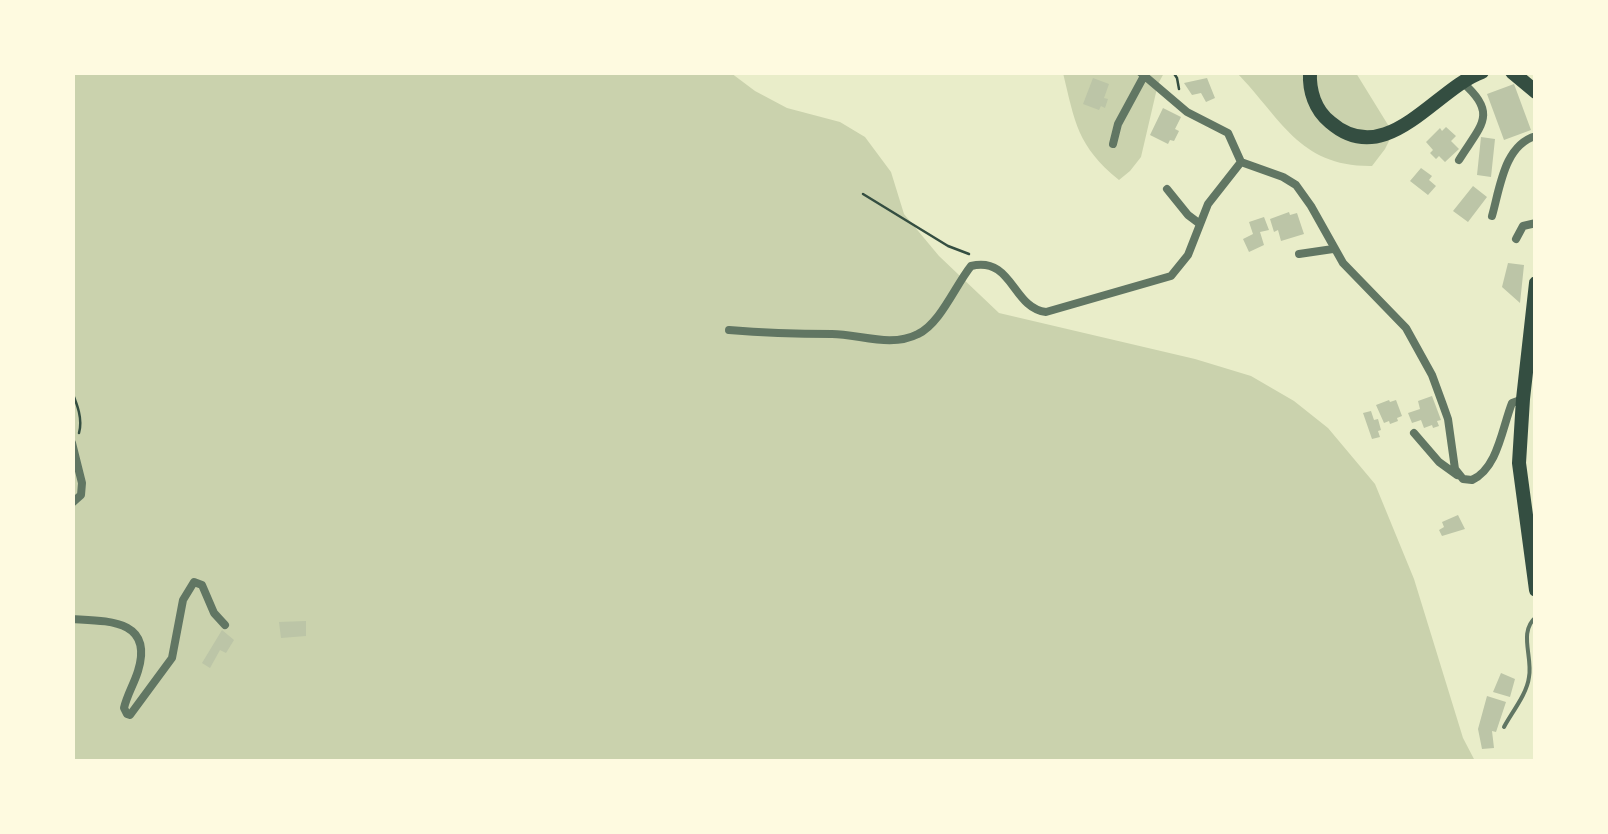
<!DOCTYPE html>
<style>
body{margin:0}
#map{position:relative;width:1608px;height:834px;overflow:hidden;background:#e9edc9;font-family:Bitter,serif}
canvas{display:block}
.frame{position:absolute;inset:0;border:75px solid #fefae0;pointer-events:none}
</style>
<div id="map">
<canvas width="1608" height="834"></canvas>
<div class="frame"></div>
</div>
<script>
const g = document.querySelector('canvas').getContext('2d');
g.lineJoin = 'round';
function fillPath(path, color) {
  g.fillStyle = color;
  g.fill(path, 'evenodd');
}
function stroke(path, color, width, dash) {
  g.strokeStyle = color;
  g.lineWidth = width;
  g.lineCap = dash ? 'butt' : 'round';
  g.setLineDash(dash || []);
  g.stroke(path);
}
const green = new Path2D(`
 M72,73H731L755,91L787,108L840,122L865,137L891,172L904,214L939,256L999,313L1195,359L1251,376L1294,401L1328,428L1375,484L1414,579L1463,738L1475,761H73Z
 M1063,73H1164L1158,84L1141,157L1130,171L1119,180C1077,146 1075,122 1063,73Z
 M1237,73H1356L1393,133L1385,149L1372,166C1299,167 1281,118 1237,73Z`);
const building = new Path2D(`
 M1093,78L1109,84L1104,98L1108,99L1105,108L1101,106L1099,110L1083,104Z
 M1207,78L1215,98L1206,102L1201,93L1192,95L1184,83Z
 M1514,84L1531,130L1504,140L1487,94Z
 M1163,108L1181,117L1175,129L1179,131L1174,141L1170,140L1168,144L1150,135Z
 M1446,127L1456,136L1451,141L1459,149L1445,162L1439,156L1436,159L1430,153L1433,150L1426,142L1440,128L1442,131Z
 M1481,137L1495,139L1491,177L1477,175Z
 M1421,168L1432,176L1429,180L1436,186L1428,195L1410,181Z
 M1473,186L1487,197L1468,222L1453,211Z
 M1289,212L1290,215L1297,213L1304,234L1281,241L1278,230L1274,232L1270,219Z
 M1264,217L1269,230L1260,232L1264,245L1249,252L1243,239L1253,234L1249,222Z
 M1508,263L1524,265L1520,303L1502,287Z
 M1432,396L1441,420L1437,421L1439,426L1433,428L1432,425L1424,428L1421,420L1412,423L1408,413L1420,409L1418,401Z
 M1389,400L1390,402L1396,400L1402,416L1397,418L1398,421L1390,424L1389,421L1384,423L1376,405Z
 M1371,411L1374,420L1378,419L1381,430L1378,431L1380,437L1372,439L1363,413Z
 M1458,515L1465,529L1442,536L1439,530L1444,527L1442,522Z
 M306,621V636L281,638L279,622Z
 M222,630L234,640L226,653L220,650L210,668L202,663Z
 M1501,673L1515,679L1510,697L1493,692Z
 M1487,696L1506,702L1496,732L1492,731L1494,748L1482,749L1478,729Z`);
const path = new Path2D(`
 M1173,72L1177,78L1179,89
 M863,194L948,246L969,254
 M72,392C77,404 83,419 79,433`);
const service = new Path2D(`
 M1504,727C1512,712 1527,694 1529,677C1533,657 1518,632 1536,617`);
const minor = new Path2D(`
 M1140,72L1187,112L1228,133L1241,162L1283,177L1296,185L1311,206L1343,263L1406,328L1432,375L1443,405L1448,419L1455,469L1463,479L1472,480C1498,468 1502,428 1512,403L1523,399
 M1113,144L1118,124L1144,76
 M1459,160C1480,126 1499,114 1463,83
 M1167,189L1188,215L1200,224
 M1492,216C1500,188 1504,145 1536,136
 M1516,239L1523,226L1536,223
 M1299,254L1333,249
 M729,330C764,333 797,334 832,334C859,334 891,348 918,334C940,324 955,286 971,266C1013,256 1012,308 1046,312L1171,276L1188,255L1208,204L1241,162
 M1414,433L1439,462L1457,475
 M72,443L82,483L81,495L72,503
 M72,619C107,621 154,619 138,671C134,684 127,695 124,708L127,714L130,715L172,658L183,600L194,582L202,585L214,613L225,625`);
const trunk = new Path2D(`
 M1310,72C1309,91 1315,110 1330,122C1386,171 1435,89 1482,72
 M1512,72L1536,92
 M1536,283L1523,399L1519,463L1536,590`);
fillPath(green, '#cad2ad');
fillPath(building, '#bcc5a7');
stroke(path, '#344e41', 2.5);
stroke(service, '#617663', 4);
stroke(minor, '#617663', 8);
stroke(trunk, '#344e41', 14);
</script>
